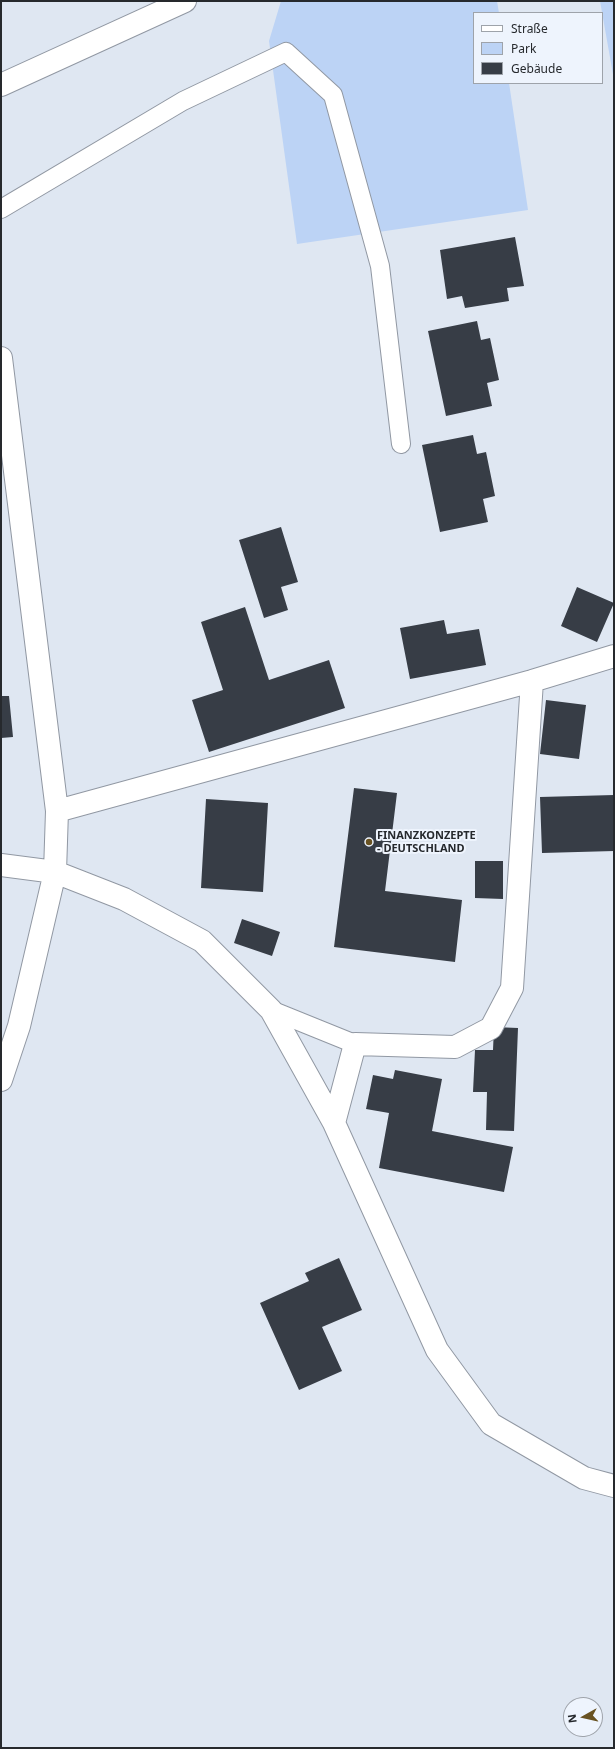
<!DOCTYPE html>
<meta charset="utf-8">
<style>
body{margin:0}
#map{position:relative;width:615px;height:1749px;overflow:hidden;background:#dfe7f2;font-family:"Noto Sans",sans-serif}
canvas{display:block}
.frame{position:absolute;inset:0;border:2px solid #26292d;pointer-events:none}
.legend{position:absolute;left:473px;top:12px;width:130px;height:72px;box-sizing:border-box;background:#eef4fd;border:1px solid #9ea3aa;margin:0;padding:5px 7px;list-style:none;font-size:12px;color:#26292d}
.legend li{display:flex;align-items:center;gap:8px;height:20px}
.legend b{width:20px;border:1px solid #9ea3aa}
.north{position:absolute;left:563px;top:1697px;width:40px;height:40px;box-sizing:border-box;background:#eef4fd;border:1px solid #9ea3aa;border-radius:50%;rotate:262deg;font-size:11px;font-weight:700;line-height:16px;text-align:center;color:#26292d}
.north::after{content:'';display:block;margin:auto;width:14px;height:18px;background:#685222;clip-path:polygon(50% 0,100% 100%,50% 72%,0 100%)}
</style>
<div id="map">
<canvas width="615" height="1749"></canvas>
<div class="frame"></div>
<ul class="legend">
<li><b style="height:5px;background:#fff"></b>Straße</li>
<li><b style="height:11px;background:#bcd3f5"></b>Park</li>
<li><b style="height:11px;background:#373d46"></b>Gebäude</li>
</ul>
<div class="north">N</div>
</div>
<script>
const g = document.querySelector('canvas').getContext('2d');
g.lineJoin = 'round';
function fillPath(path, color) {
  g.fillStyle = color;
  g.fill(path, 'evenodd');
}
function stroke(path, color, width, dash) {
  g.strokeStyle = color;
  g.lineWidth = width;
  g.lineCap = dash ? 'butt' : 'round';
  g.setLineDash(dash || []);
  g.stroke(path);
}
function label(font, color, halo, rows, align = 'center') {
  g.font = font + ' "Noto Sans",sans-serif';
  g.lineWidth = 4;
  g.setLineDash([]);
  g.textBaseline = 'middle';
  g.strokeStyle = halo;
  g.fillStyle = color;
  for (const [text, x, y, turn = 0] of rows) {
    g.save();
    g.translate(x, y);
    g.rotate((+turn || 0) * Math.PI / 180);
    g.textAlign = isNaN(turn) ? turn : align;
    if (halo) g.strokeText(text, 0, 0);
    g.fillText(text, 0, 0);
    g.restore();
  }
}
const green = new Path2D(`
 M281,1H497L499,13H474V83H509L528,210L297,244L269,41Z
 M600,1H614V80Z`);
const building = new Path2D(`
 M515,237L524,286L507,288L509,301L465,308L462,296L447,299L440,250Z
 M477,321L481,340L490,338L499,380L487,383L492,406L446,416L428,331Z
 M473,435L477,454L486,452L495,496L483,499L488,522L440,532L422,445Z
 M281,527L298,582L281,587L288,610L264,618L239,540Z
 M577,587L614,603L597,642L561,626Z
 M245,607L269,680L329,660L345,708L209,752L192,700L223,690L201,622Z
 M444,620L447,634L479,629L486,665L410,679L400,628Z
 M1,696H9L13,737L1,738Z
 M546,700L586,705L579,759L540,754Z
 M354,788L397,793L385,891L462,900L455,962L334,947Z
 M614,795V851L542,853L540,797Z
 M206,799L268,803L263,892L201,888Z
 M475,861H503V899L475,898Z
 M242,919L280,932L272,956L234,943Z
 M494,1027L518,1028L514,1131L486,1130L487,1092H473L475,1050H493Z
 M395,1070L442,1079L432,1131L513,1147L504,1192L379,1168L389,1113L366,1109L373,1075L393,1079Z
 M339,1258L362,1310L322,1327L342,1371L299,1390L260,1303L309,1281L305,1273Z`);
const lane = new Path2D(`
 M1,209L183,101L286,52L333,95L380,266L401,444
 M271,1010L355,1044`);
const street = new Path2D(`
 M1,358L57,811L55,872L19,1026L1,1080
 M57,811L532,681L614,656
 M1,865L55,872L124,899L202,941L271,1010L334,1123L437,1350L491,1424L584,1478L614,1486
 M334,1123L355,1044L455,1047L491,1028L512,988L532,681`);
const primary = new Path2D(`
 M1,85L185,1`);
const markers = [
 [369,842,4,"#685222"]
];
const poiNames = [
 ["FINANZKONZEPTE",377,836],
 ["- DEUTSCHLAND",377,849]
];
fillPath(green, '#bcd3f5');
fillPath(building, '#373d46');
stroke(lane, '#9198a3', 20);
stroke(street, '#9198a3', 24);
stroke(primary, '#9198a3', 24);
stroke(lane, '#fff', 18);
stroke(street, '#fff', 22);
stroke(primary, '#fff', 22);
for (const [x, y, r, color] of markers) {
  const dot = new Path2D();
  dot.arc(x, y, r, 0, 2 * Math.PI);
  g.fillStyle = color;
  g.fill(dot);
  stroke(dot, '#eef4fd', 1.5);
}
label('bold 11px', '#26292d', '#eef4fd', poiNames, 'left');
</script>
